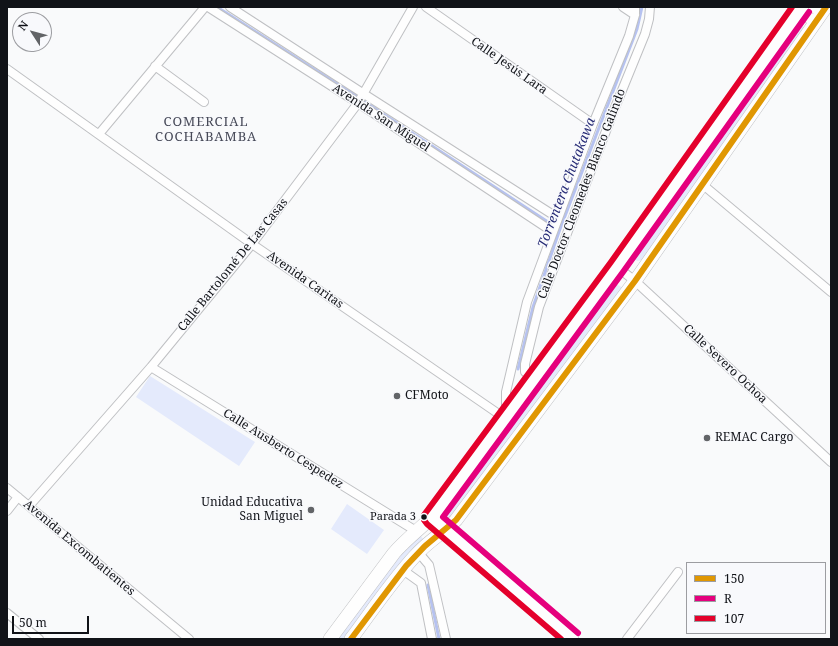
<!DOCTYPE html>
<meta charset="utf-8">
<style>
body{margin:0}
#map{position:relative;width:838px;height:646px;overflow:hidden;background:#f9fafb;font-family:"Noto Serif",serif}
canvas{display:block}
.frame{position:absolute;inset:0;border:8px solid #111318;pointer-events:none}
.legend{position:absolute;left:686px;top:562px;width:140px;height:72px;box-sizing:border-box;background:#f8f9fc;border:1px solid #9c9da1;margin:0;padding:5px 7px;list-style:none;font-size:12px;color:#111318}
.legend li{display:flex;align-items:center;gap:8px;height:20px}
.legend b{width:20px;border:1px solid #9c9da1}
.north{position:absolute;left:12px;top:12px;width:40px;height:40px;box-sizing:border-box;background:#f8f9fc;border:1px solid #9c9da1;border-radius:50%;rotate:306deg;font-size:11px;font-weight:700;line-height:16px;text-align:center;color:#111318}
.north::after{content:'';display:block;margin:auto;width:14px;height:18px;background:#626467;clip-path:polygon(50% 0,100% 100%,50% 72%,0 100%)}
.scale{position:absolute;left:12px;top:616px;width:77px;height:18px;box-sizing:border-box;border:2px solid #111318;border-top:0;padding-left:5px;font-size:12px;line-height:14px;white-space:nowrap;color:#111318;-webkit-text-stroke:3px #f8f9fc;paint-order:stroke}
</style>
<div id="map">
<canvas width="838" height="646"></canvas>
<div class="frame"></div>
<ul class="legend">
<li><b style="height:5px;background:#e09702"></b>150</li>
<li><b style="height:5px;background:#e5007d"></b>R</li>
<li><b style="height:5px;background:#e4002b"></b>107</li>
</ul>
<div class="north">N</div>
<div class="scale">50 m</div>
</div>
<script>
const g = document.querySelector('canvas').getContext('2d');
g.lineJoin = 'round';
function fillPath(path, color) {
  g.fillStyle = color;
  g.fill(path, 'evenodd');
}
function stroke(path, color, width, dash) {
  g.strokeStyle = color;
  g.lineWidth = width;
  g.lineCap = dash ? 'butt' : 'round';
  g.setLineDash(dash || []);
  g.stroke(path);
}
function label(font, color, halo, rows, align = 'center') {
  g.font = font + ' "Noto Serif",serif';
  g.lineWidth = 3;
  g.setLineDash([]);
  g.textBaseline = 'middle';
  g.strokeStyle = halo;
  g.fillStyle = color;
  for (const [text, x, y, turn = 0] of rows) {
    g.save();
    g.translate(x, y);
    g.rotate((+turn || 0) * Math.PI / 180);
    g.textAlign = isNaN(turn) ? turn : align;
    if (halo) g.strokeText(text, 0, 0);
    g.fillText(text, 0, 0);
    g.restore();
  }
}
const green = new Path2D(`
 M796,23H798L802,24L804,29L642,260L637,261L635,259V255Z
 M616,284L620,286L622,288L452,516L447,518L443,514L446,510L613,285Z
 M150,376L255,442L239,466L136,397Z
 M347,504L384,530L367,554L331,529Z
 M420,535L424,540L396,569L343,639H336L391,564Z`);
const stream = new Path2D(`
 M217,7L356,96
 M365,102L548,222
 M518,369L533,307L560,229L637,29L642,7
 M428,585L439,639`);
const street = new Path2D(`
 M208,7L358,103L553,232
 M230,7L364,94L558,218
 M426,7L593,124
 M623,7L635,15
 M155,66L204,102
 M7,69L252,244L506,419
 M99,134L205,7
 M702,184L831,292
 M617,267L635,281L831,462
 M151,367L416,531
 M535,380L525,372V364L539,307L614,110L645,34L649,19L650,7
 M506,418V392L527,302L593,124L629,36L635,15V7
 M7,488L189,639
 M29,506L151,367L252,244L358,103L413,7
 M7,511L18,497
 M418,552L429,565L446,639
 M403,570L421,583L432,639
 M7,613L39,639
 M627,639L678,572`);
const secondary = new Path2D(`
 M794,7L815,22
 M814,7L822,13
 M432,518L573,639`);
const primary = new Path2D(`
 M330,639L394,553C408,537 425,525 439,510L617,267L802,7
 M351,639C372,611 391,582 415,556C427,542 443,533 456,520L635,281L826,7`);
const bus1 = new Path2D(`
 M351,639L406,566L425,546L456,520L635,281L826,7`);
const bus2 = new Path2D(`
 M578,633L443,517L623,272L809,12`);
const bus3 = new Path2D(`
 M561,639L427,524L424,520V515L611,262L792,7`);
const markers = [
 [397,396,4,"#626467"],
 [707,438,4,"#626467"],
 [311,510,4,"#626467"],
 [424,517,3.5,"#111318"]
];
const busNames = [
 ["Parada 3",416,517]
];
const streetNames = [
 ["Calle Jesús Lara",509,66,35],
 ["Avenida San Miguel",381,118,33],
 ["Calle Doctor Cleomedes Blanco Galindo",582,194,-69],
 ["Calle Bartolomé De Las Casas",233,265,-51],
 ["Avenida Caritas",305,280,35],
 ["Calle Severo Ochoa",725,364,43],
 ["Calle Ausberto Cespedez",283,449,32],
 ["Avenida Excombatientes",79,548,40]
];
const poiNames = [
 ["CFMoto",405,396],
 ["REMAC Cargo",715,438],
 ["Unidad Educativa",303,503,"right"],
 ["San Miguel",303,517,"right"]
];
const neighbourhoodNames = [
 ["COMERCIAL",206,122],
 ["COCHABAMBA",206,137]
];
const waterNames = [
 ["Torrentera Chutakawa",567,183,-69]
];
fillPath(green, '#e4eafc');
stroke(stream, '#b6c2f0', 3);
stroke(street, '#bfc0c3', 10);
stroke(secondary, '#bfc0c3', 12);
stroke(primary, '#bfc0c3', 14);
stroke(street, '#fefefe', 8);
stroke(secondary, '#fefefe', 11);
stroke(primary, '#fefefe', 13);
stroke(bus1, '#e09702', 6);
stroke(bus2, '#e5007d', 6);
stroke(bus3, '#e4002b', 6);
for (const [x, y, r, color] of markers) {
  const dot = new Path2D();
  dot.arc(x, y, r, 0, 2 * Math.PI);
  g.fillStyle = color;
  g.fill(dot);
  stroke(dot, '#f8f9fc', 1.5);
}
label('11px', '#111318', '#f8f9fc', busNames, 'right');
label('12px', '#111318', '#f8f9fc', streetNames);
label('12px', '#111318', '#f8f9fc', poiNames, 'left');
g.letterSpacing = '1px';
label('13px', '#474a58', '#f8f9fc', neighbourhoodNames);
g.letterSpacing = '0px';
label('italic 13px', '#242974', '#f8f9fc', waterNames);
</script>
